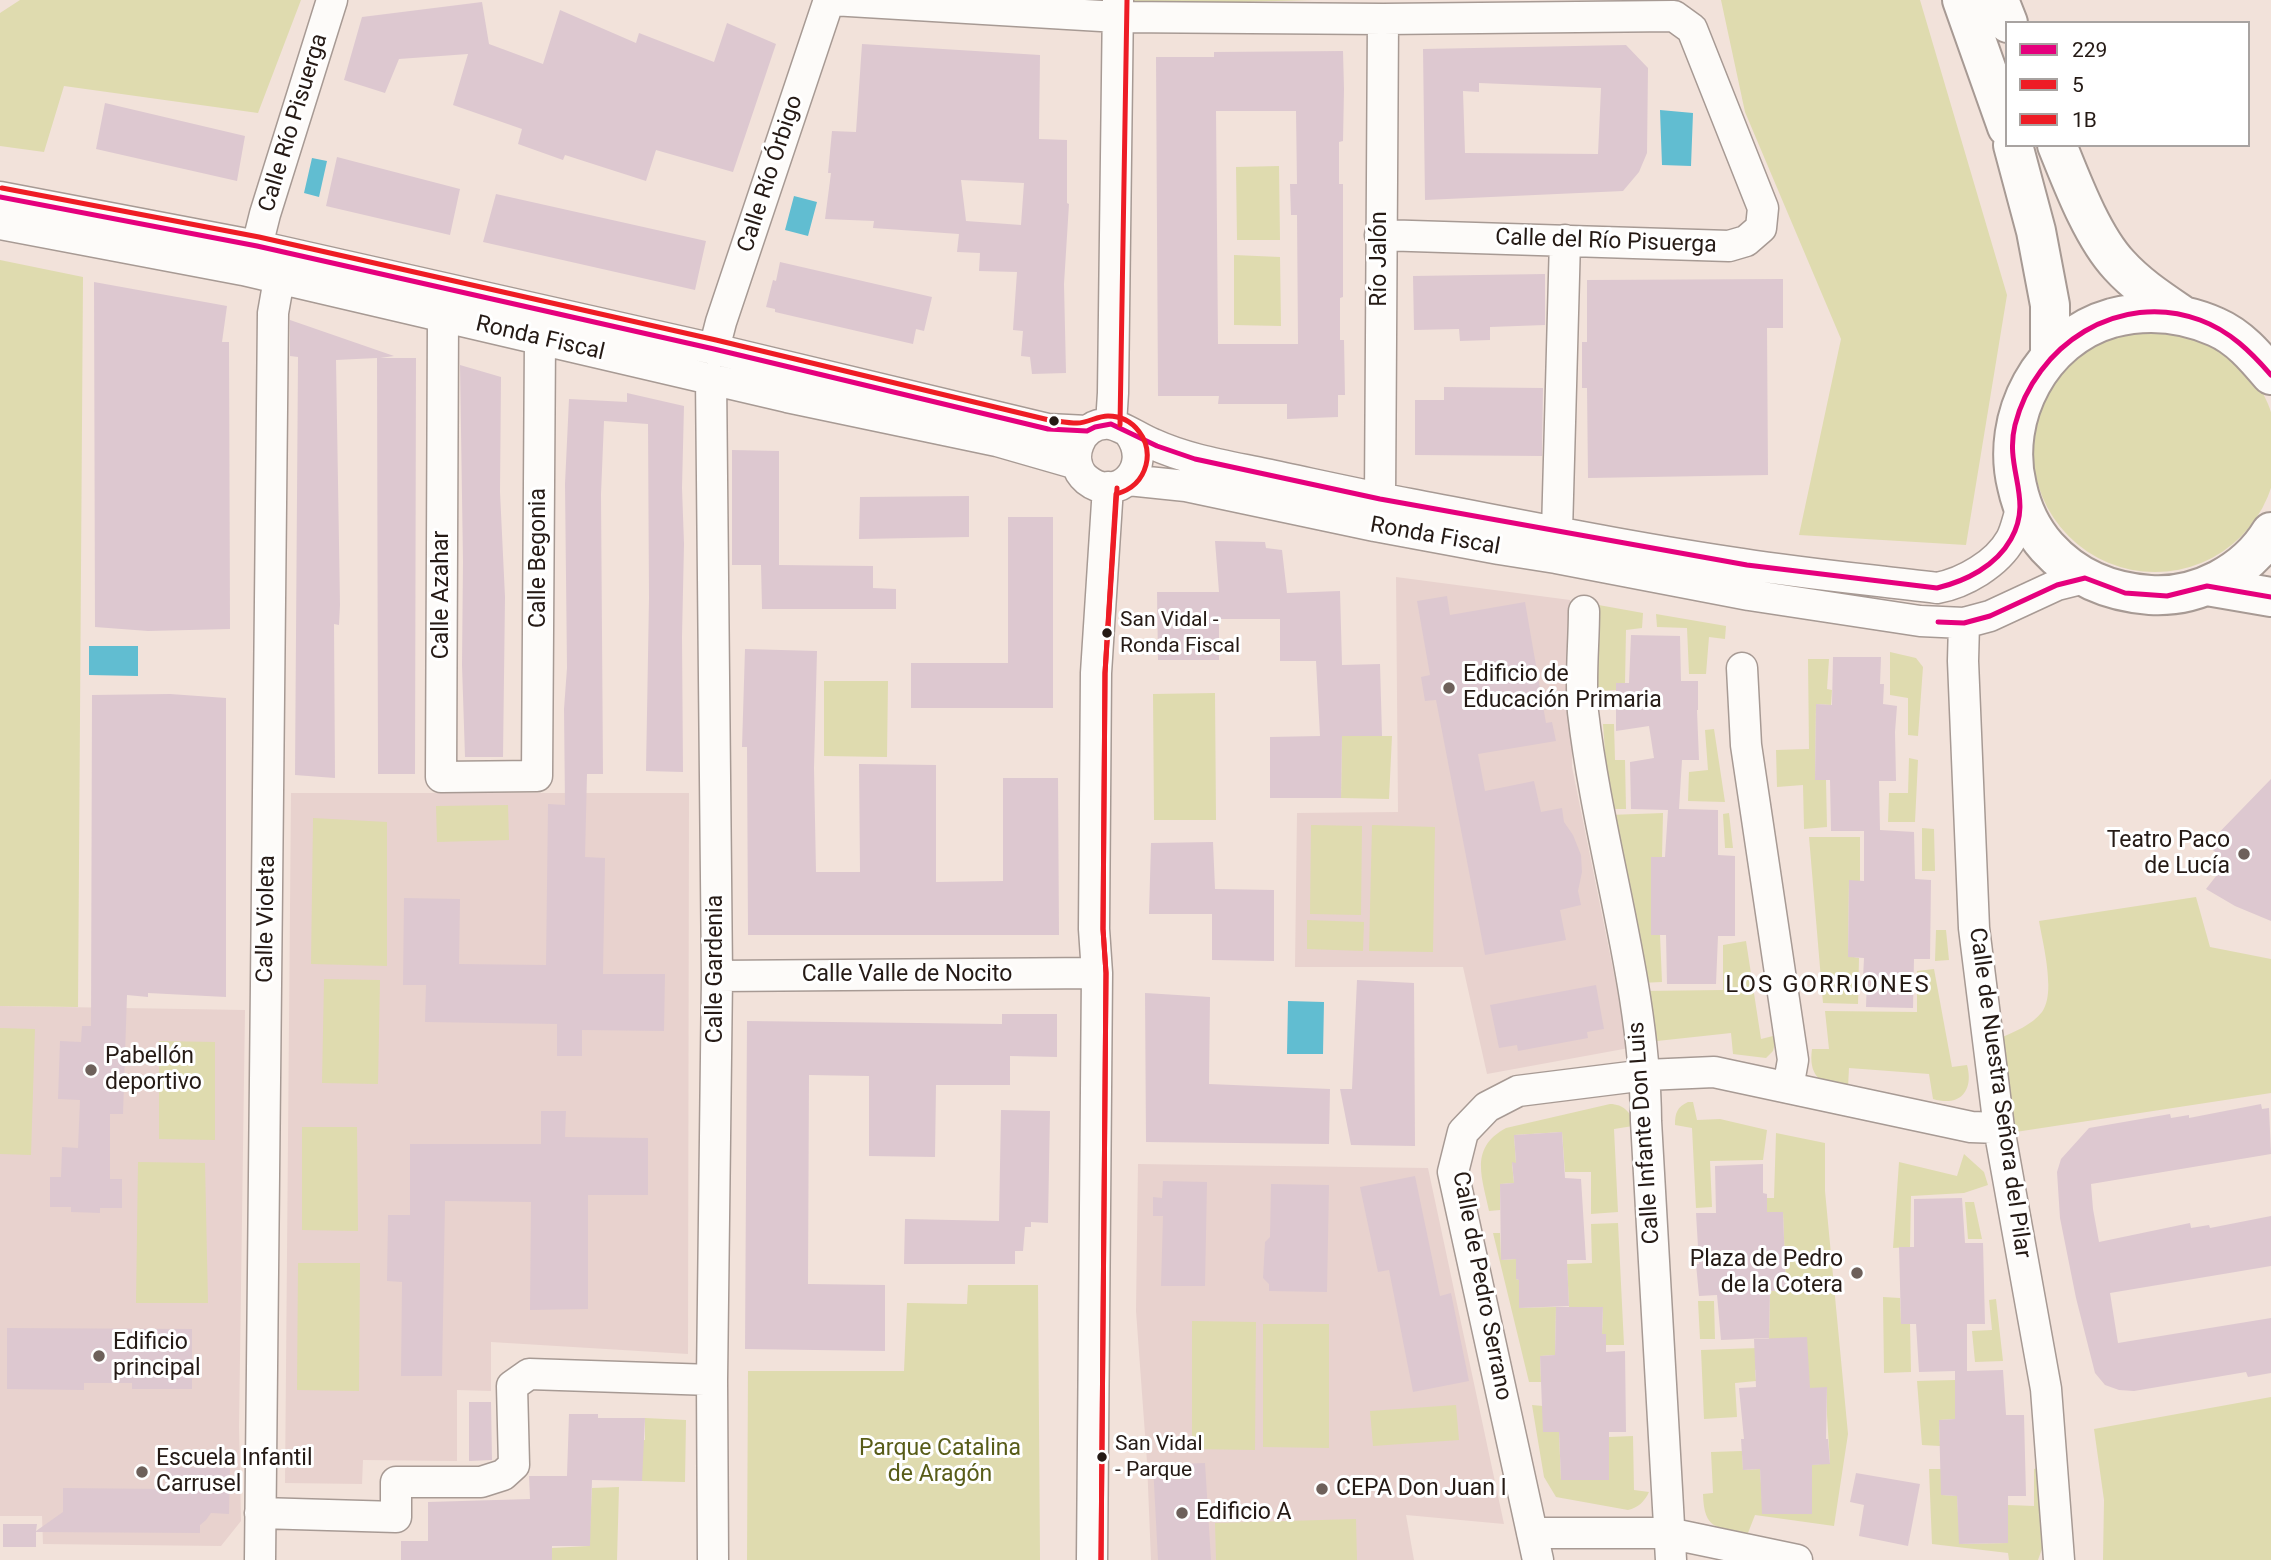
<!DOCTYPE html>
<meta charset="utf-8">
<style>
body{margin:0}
#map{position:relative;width:2271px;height:1560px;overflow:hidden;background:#f2e2da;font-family:Roboto,sans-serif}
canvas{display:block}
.legend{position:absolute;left:2005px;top:21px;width:245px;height:126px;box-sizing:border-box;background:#fff;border:2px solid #a8a3a1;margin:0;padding:9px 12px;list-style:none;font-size:21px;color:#251a15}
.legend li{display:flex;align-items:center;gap:14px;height:35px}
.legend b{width:35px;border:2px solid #a8a3a1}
</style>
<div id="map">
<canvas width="2271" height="1560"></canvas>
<ul class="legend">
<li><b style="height:9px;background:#e5007d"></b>229</li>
<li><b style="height:9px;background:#ee1c25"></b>5</li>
<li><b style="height:9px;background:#ee1c25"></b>1B</li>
</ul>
</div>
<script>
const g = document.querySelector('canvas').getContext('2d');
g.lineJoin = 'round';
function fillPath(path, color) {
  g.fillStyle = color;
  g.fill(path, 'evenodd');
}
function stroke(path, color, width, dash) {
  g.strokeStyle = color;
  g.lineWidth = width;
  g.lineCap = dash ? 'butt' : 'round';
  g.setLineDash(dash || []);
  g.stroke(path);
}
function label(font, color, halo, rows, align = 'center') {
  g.font = font + ' Roboto,sans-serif';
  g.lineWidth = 6;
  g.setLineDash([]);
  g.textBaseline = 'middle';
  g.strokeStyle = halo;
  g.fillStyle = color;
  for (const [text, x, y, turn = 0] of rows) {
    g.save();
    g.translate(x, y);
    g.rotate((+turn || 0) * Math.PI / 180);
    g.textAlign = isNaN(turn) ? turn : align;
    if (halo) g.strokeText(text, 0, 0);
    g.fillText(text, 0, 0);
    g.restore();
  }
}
const education = new Path2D(`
 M1396,577L1570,600L1572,767L1629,1048L1487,1074L1463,967H1295L1297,813L1398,812Z
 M291,793H689L688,1354L491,1342V1391L457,1390V1461L363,1460L362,1484L285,1483Z
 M0,1006L245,1010L239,1427L241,1521L221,1546L43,1544L42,1516H0Z
 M1138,1164L1428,1168L1504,1524L1406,1515L1414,1560H1151L1147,1462L1136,1311Z`);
const green = new Path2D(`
 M20,0H301L258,113L64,86L44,152L0,146V13Z
 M1127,0H1313L1127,5Z
 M1721,0H1920L2007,295L1966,545L1799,535L1841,339L1745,112Z
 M1279,166L1280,240H1237L1236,167Z
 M1234,255L1280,257L1281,326L1234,325Z
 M0,260L83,277L78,1007L0,1006Z
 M2033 450a122 122 0 1 1 244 0a122 122 0 1 1-244 0Z
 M1593,604L1643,613L1642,628L1626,630L1625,683L1616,690L1593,691Z
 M1656,614L1726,626L1725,639L1709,637L1706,674H1689L1687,628L1657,627Z
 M1890,652L1916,658L1923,667L1918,736L1908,735V698L1890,695Z
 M1808,659H1829L1827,689L1832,690L1831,705L1816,704L1815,779L1826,780L1827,827L1804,829L1803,785L1777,787L1776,750L1809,749Z
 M824,681H888L887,757L824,756Z
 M1215,693L1216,820H1154L1153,694Z
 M1603,724H1614L1615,760H1625L1626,809H1609Z
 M1714,729L1725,802L1688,801L1689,772L1708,770L1705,730Z
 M1342,736H1392L1389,799L1341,798Z
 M1909,758L1918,760L1915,822H1888L1889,793H1908Z
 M508,805L509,840L437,842L436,806Z
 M1663,813L1662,857L1651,858V934L1660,935L1662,982L1640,983L1609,815Z
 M1729,813L1733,848H1725L1723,814Z
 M313,818L387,822V966L311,964Z
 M1311,825L1362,826L1361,915L1310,914Z
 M1372,825L1435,827L1433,952L1369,951Z
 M1922,828L1934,829L1935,871H1922Z
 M1809,837H1860V881H1849L1848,956L1859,958L1858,1004L1823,1003Z
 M2196,897L2210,947L2271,959V1093L2009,1133L2000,1038C2014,1032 2032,1025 2042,1012C2056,993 2043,944 2039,921Z
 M1307,920L1364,922L1363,951L1307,949Z
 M1936,930H1946L1949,960L1935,961Z
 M1746,941L1761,1039L1777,1035L1773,1051L1766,1058L1733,1054L1731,1033L1648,1042L1641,991L1723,990V945Z
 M1934,969L1952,1067L1967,1065C1974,1091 1960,1107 1933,1099L1929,1074L1849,1068L1848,1087C1822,1085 1808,1078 1812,1049H1829L1825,1011L1917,1012V971Z
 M324,979L380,980L378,1084L322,1083Z
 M0,1028L35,1029L31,1155L0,1154Z
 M159,1041L215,1042V1140L159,1139Z
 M1688,1102H1693L1697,1120L1720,1119L1767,1130L1763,1160L1710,1161L1712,1207L1696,1208L1692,1128L1675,1125C1675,1113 1677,1107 1688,1102Z
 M1610,1104C1623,1104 1633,1113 1633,1126L1614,1129L1618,1212L1591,1214V1172H1565L1562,1132L1514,1135L1516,1163H1512L1514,1183L1500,1184V1210L1489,1211C1482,1177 1469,1148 1506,1128Z
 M302,1127H357L358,1231L302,1230Z
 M1776,1133L1825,1143V1191L1848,1434L1834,1526L1755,1515L1748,1533C1717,1527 1704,1531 1703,1494L1713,1493L1711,1452L1742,1451L1743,1470L1760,1469L1763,1514H1812V1465L1830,1463L1827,1415V1388H1810L1769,1339L1770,1291L1786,1290L1783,1212H1767V1198H1774Z
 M1964,1154L1984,1172L1988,1185L1964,1193L1911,1196L1910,1247L1893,1248L1899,1162L1957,1176Z
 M138,1162L205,1163L208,1303H136Z
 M1965,1202H1974L1982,1239H1968Z
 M1618,1223L1624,1345H1606V1334H1602L1603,1307H1569L1567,1264L1592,1263L1591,1224Z
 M1493,1233H1500L1501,1260L1516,1259V1279L1519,1280V1308L1556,1307L1555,1355L1540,1356L1541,1382H1529Z
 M298,1263H360L359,1391L297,1390Z
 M968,1285H1038L1040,1560H747L748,1371H904L907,1303L967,1304Z
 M1883,1297L1900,1298L1901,1324H1910L1911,1372L1884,1373Z
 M1996,1299L2003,1361L1975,1362L1972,1331L1992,1330L1989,1300Z
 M1698,1301H1714L1715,1339H1700Z
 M1192,1321L1256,1322L1255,1450L1192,1449Z
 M1263,1324H1329V1448L1263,1447Z
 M1758,1348L1759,1369L1755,1370L1756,1381L1735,1383L1737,1417L1704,1419L1701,1350Z
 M1955,1380V1419L1939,1420L1940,1446L1922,1445L1917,1381Z
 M2271,1397V1560H2103L2104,1500L2094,1429Z
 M1456,1405L1459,1440L1373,1446L1370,1411Z
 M1532,1405L1543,1406L1559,1432L1561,1480H1608L1609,1437L1633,1436L1634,1490L1649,1492C1645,1501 1638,1508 1628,1510L1556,1497L1544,1477Z
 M645,1418L686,1420L685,1482L642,1481V1457L637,1440H645Z
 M2038,1468L2043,1546L2038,1560H2009L2008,1553L1932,1544L1929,1469H1941L1942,1495L1957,1496L1960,1544L2008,1543V1505L2034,1506V1469Z
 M619,1487L617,1560H552V1548L589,1546L592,1488Z
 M1356,1519L1357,1560H1216L1215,1523Z`);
const water = new Path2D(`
 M1660,110L1693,113L1691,166L1662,165Z
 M312,158L327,161L319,197L304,193Z
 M794,196L817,202L808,236L785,230Z
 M89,646H138V676L89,675Z
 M1288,1001L1324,1002L1323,1054H1287Z`);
const building = new Path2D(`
 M482,2L489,44L543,64L560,10L636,43L639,33L714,62L727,23L776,44L733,172L656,150L646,181L565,155L563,160L518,144L522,129L453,105L468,54L399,59L385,93L344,80L362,17Z
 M862,44L1040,55L1039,139L1067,140V203L1069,204L1064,284L1066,373L1032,374L1030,357L1021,356L1023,331L1013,330L1017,272L979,271L980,253L957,252L959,234L873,228L874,221L825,219L831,173H828L832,131L856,132ZM961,180L1024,183L1021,225L966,221Z
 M1626,45L1648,68L1647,153L1639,172L1623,191L1425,200L1423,49ZM1479,83L1601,88L1598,154L1465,153L1463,91L1479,92Z
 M1343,51L1344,89L1343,141L1339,142V184H1343V297L1340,298V340H1344L1345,395H1338V417L1287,419V404H1218L1219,396H1158L1156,57H1214V52ZM1216,111H1296L1297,184H1290L1291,215H1297L1298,344H1218Z
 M105,103L245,136L237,181L96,149Z
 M337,157L460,189L450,235L326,206Z
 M496,194L706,241L695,290L483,242Z
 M780,262L932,297L924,331L916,329L913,344L775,312V309L766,307L773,280L776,281Z
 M1545,274V325L1490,327V340L1460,341L1459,329L1414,330L1413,276Z
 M1783,279V328H1767L1768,475L1588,478L1587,388H1582V342H1587V280Z
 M94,282L227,306L222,342H229L230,629L148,631L95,627Z
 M290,320L394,356L380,358H416L415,774H378L377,358L336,360L340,605L339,625L334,624L335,778L295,775L298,357L290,356Z
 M460,365L501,377L500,492L505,597L503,757H465L462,665L463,562Z
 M1444,387L1543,388L1542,456L1415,455V400H1444Z
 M627,393L684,406L682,488L684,544L682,637L683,772L646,771L649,598L648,424L604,421L601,494L603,774H587L585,857L605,858L603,974H665L664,1031L582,1030V1056H557V1024L425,1022L426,985H403L404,898L460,899L459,964L546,965L548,804L565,805L564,709L567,668L565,484L569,399L627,402Z
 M732,450L779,451V565L873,566V588L896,589V609H762L761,565H732Z
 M969,496V537L859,539L860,497Z
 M1008,517H1053V708H911V663H1008Z
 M1215,541L1265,542L1266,548L1282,550L1287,593L1340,591L1342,665L1380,664L1382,736H1342L1341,798H1270V737L1320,736L1316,661H1280V619H1219V660H1158L1157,592H1219Z
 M1447,596L1450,615L1525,602L1546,723L1552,722L1556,741L1478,754L1485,791L1534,781L1541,812L1562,808L1564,822L1573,835L1581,855L1582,872L1578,891L1581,905L1560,910L1566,940L1485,955L1436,700L1425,701L1421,677L1430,675L1417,601Z
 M1631,635L1680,636L1681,681H1698V710H1697L1699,760H1682L1679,809L1718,810V855L1735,856V936H1718L1716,984H1667L1666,935H1651V857H1665L1668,810L1631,809L1630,762L1654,758L1649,726L1616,731V683H1629Z
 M745,649L817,651L814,768L816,872H860L859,764L936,765V882L1003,881V778H1058L1059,935H748L747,747H742Z
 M1833,657H1881L1880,684H1884L1883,704L1897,706L1895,732L1896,781H1879L1880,830L1914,832L1915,879L1931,880L1930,959H1914L1913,1008L1866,1007L1867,977L1863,978L1864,958L1848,957L1849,880L1864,881V831H1831L1830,780H1815L1816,704L1832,705Z
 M170,694L226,698V997L148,993V997L127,995L123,1114H110V1179H122V1208H100V1213L71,1212V1207H50V1177H61L62,1147L78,1148L80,1100L58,1099L60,1041L81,1042L82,1026H91L92,695Z
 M2271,779V921L2235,906L2206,889L2227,862L2207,845Z
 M1213,842L1215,889L1274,890V961L1212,960V914H1149L1151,843Z
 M1357,980L1414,983L1415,1146L1351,1145L1340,1089H1352Z
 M1596,985L1604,1029L1587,1032L1588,1038L1518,1051L1517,1045L1499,1048L1490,1005Z
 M1145,993L1210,997L1209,1084L1330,1089L1329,1144L1146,1142Z
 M1002,1014H1057V1057L1010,1056V1085H936L935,1157L869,1156V1076L809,1075L808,1284L885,1285V1351L745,1349L747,1021L1002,1024Z
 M2261,1104L2262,1109L2269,1108L2271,1154L2091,1184L2093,1209L2099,1242L2190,1223L2191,1228L2209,1225L2210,1228L2271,1216V1266L2110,1293L2118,1343L2271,1318V1373L2248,1377L2246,1372L2134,1391L2119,1390L2105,1385L2095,1373L2076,1298L2060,1218L2057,1172L2061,1159L2089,1128L2170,1114L2171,1118L2189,1115V1118Z
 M1001,1110L1050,1111L1048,1223L1031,1222V1227H1025L1023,1251H1015V1264H904L905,1219L999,1221Z
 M541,1111H566L565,1137L648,1138V1195H588V1309L530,1310L531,1202L445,1201L442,1376H401L402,1282L387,1281L388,1215H410V1144H541Z
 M1562,1132L1565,1178L1581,1179L1586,1260H1567L1569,1306L1519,1308V1280L1516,1279V1259L1501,1260L1500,1184L1514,1183L1512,1162L1516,1163L1514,1135Z
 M1763,1164V1193L1767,1194V1212H1783L1786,1290L1770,1291L1769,1338L1721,1340L1717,1295L1699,1296L1696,1264H1699L1696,1213H1716L1715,1166Z
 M1415,1176L1440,1296L1451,1293L1469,1381L1413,1392L1389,1270L1378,1272L1360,1187Z
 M1163,1181L1207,1182L1205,1286H1161L1163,1216H1153V1197L1162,1198Z
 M1271,1184L1329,1185L1327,1292L1269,1291V1284L1263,1278L1265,1242L1270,1237Z
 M1962,1198L1965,1243H1983L1985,1324H1967V1371L2003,1370L2006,1415H2024L2026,1496H2008V1543L1959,1544L1957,1496L1941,1495L1939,1420L1955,1419V1371L1919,1372L1916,1324H1901L1899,1247H1914V1199Z
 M1556,1307H1603L1602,1334H1606V1352L1625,1351L1626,1432H1609V1480H1561L1559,1432H1543L1540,1356L1555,1355Z
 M7,1328L192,1329V1389H132V1383H84V1390L7,1389Z
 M1807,1337L1810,1388L1827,1387L1826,1439H1828L1830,1464L1812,1465V1514H1762L1760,1469L1743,1470L1741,1439H1744L1739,1388L1756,1387L1754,1339Z
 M469,1402H491L492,1460L469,1461Z
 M569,1414H598V1418H645L642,1481L592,1480L590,1546H552V1560H401V1541H428V1502L530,1499L529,1476H567Z
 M1205,1463L1211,1560H1158L1153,1465Z
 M166,1467L230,1468L229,1514L211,1513L206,1520L200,1525V1533L36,1532V1547H3V1524H37L36,1531L63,1512V1488L166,1489Z
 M1856,1473L1920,1484L1908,1546L1859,1536L1864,1505L1850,1502Z`);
const minor = new Path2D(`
 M832,0L1118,17L1383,19L1674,16L1692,29L1763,208L1761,228L1746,241L1729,246L1380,235
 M0,197L257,246L714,349L1048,429L1087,431
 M0,224L243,270L787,397L997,441L1077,464
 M257,246L265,214L332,0
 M443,317L441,777L537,776L540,339
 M714,349L721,322L829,0
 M711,378L717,976L712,1380L713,1560
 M1111,424L1113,393L1118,0
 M1130,434C1154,468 1117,504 1087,480C1064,461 1080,421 1110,424C1122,426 1140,439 1153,444C1188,460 1227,466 1265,474C1313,484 1361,495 1410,504C1521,525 1632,548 1743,564C1807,574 1873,580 1937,588C1964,583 1997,564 2011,539C2016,530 2018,517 2022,507
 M1128,480L1186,486L1375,526L1499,549L1556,558L1749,595L1920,621L1964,623L1990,616L2057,585L2085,578
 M1380,499L1383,19
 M1557,532L1565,240
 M1584,611C1584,644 1580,679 1583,712C1599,849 1645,983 1646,1121L1671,1560
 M1964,623L1963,661L1974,928L1999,1128L2046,1389L2059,1560
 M1742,668L1746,745L1793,1060L1788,1088
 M717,976L1097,973
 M260,1513L396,1517V1482H481L503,1475L514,1465L512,1386L529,1374L712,1380
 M1532,1533H1668L1797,1560
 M260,1560L273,313L279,279
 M1092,1560L1097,973L1094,929L1096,673L1108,487
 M1538,1560L1453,1172L1463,1132L1487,1107L1518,1091L1646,1075L1714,1072L1971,1127L1999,1128`);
const major = new Path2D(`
 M1962,0L2007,127
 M1999,0L2008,23
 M2013,145L2036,231L2050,305V357
 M2057,145C2072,182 2092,236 2119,265C2137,285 2160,300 2182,315
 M2271,375C2255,356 2239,337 2216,327C2182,312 2147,309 2112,318C2041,338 2000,417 2017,486C2022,509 2031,529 2047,547C2075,578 2109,592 2150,595C2197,598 2246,573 2271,532
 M2207,586L2271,597`);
const bus1 = new Path2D(`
 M0,197L257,246L714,349L1048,429L1087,431L1095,427L1111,424L1157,446L1195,459L1380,499L1747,565L1937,588C1966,581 1996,566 2011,539C2034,499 2004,469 2015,425C2035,345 2119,290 2200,320C2230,331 2251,352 2271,375
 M1938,622L1964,623L1990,616L2057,585L2085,578L2125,593L2167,596L2207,586L2271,597`);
const bus2 = new Path2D(`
 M1120,425L1127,0
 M1101,1560L1106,973L1103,929L1105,673L1117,488`);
const bus3 = new Path2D(`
 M2,188L259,237L716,340L1049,420C1058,421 1068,423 1077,423C1088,423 1097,416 1108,416C1134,416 1152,441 1146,465C1142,480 1131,490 1116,494L1105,673L1103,929L1106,973L1101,1560`);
const markers = [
 [1054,421,6,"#251a15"],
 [1107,633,6,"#251a15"],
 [1449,688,7,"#6d605a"],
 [2244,854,7,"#6d605a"],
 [91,1070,7,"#6d605a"],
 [1857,1273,7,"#6d605a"],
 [99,1356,7,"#6d605a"],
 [1102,1457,6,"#251a15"],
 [142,1472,7,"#6d605a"],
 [1322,1489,7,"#6d605a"],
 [1182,1513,7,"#6d605a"]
];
const busNames = [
 ["San Vidal -",1120,621],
 ["Ronda Fiscal",1120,647],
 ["San Vidal",1115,1445],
 ["- Parque",1115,1471]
];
const streetNames = [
 ["Calle Río Pisuerga",294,123,-73],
 ["Calle Río Órbigo",771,174,-72],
 ["Calle del Río Pisuerga",1606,242,2],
 ["Río Jalón",1380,259,-90],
 ["Ronda Fiscal",540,339,13],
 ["Ronda Fiscal",1435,537,10],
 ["Calle Begonia",539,558,-90],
 ["Calle Azahar",442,595,-90],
 ["Calle Violeta",267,919,-89],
 ["Calle Gardenia",716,969,-90],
 ["Calle Valle de Nocito",907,975],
 ["Calle de Nuestra Señora del Pilar",1999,1093,82],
 ["Calle Infante Don Luis",1645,1133,-94],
 ["Calle de Pedro Serrano",1481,1286,79]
];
const poiNames = [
 ["Edificio de",1463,675],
 ["Educación Primaria",1463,701],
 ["Teatro Paco",2230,841,"right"],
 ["de Lucía",2230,867,"right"],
 ["Pabellón",105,1057],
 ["deportivo",105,1083],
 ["Plaza de Pedro",1843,1260,"right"],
 ["de la Cotera",1843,1286,"right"],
 ["Edificio",113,1343],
 ["principal",113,1369],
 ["Escuela Infantil",156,1459],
 ["Carrusel",156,1485],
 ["CEPA Don Juan I",1336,1489],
 ["Edificio A",1196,1513]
];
const parkNames = [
 ["Parque Catalina",940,1449],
 ["de Aragón",940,1475]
];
const neighbourhoodNames = [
 ["LOS GORRIONES",1828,986]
];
fillPath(education, '#e8d2ce');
fillPath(green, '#dfdbaf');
fillPath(water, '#61bdd1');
fillPath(building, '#ddc8d0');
stroke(minor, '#a79a94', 33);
stroke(major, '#a79a94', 42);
stroke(minor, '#fdfbf9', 30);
stroke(major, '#fdfbf9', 38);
stroke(bus1, '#e5007d', 5);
stroke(bus2, '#ee1c25', 5);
stroke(bus3, '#ee1c25', 5);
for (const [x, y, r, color] of markers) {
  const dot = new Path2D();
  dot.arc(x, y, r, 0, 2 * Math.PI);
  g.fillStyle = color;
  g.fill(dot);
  stroke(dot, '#fff', 2.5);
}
label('21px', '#251a15', '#fff', busNames, 'left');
label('23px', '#251a15', '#fff', streetNames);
label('23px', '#251a15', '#fff', poiNames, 'left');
label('23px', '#585c18', '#fff', parkNames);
g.letterSpacing = '2px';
label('24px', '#251a15', '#fff', neighbourhoodNames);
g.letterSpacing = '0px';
</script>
